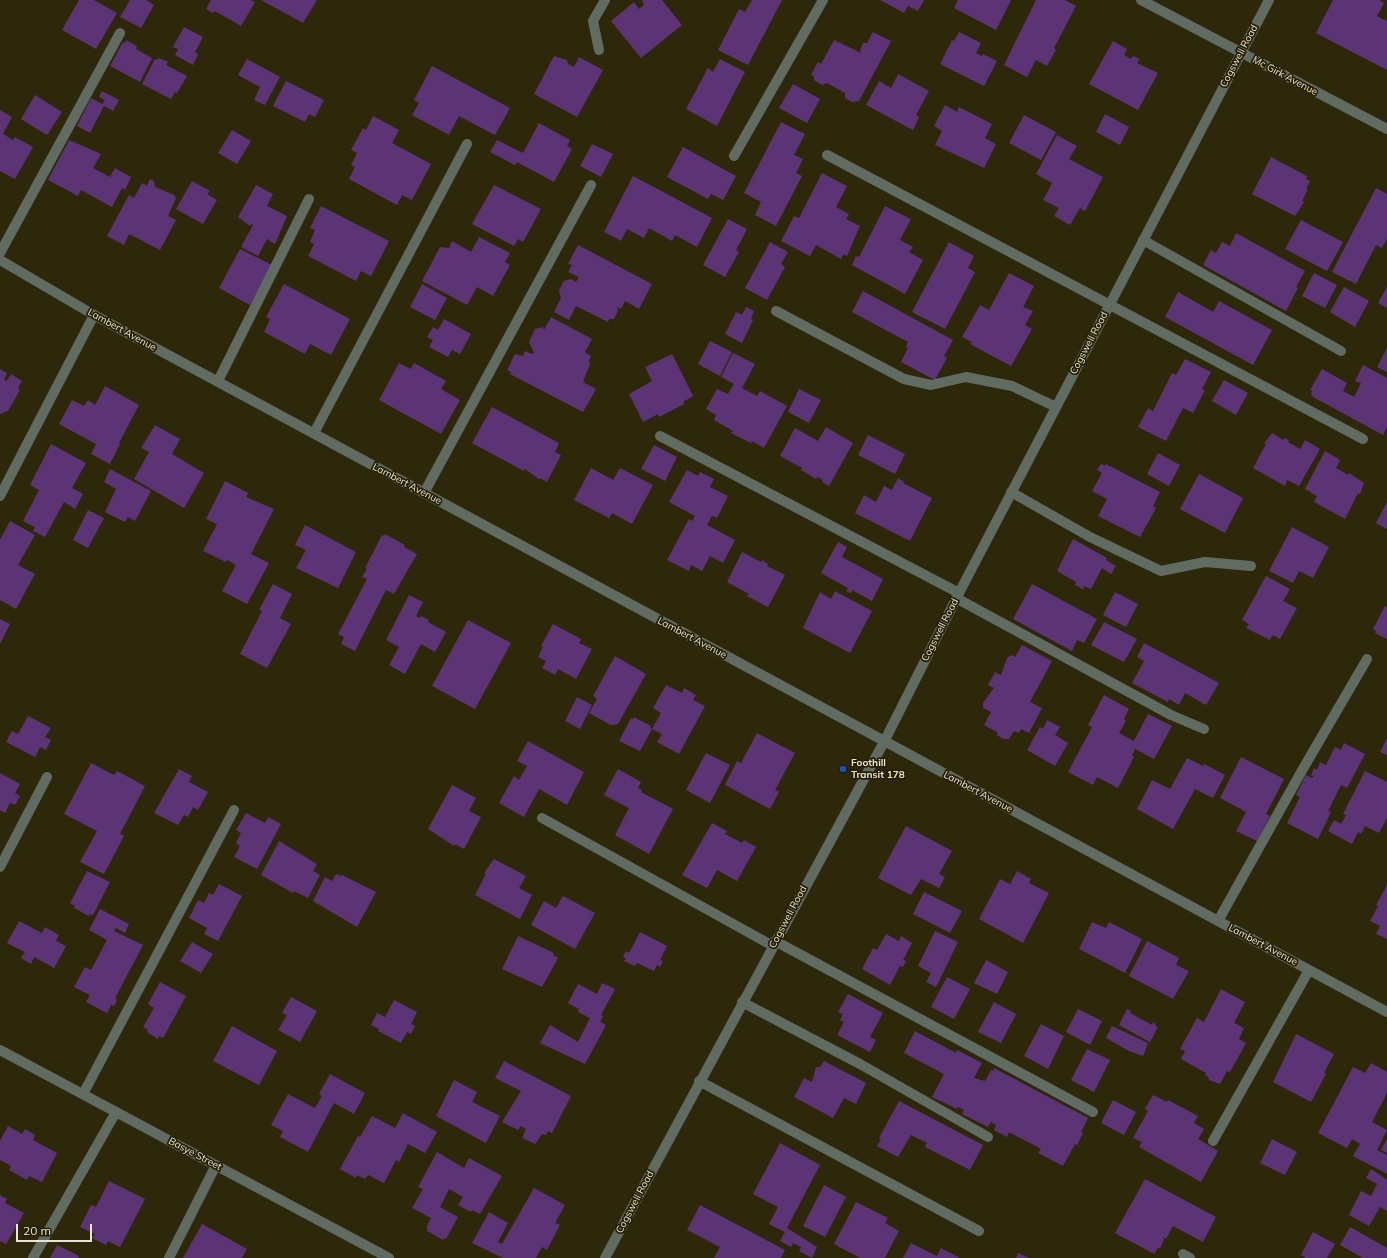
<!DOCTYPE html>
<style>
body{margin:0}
#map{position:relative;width:1387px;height:1258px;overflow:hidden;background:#2e280a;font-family:Mulish,sans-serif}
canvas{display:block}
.scale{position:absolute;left:16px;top:1224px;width:76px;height:18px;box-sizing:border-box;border:2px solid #eae6d5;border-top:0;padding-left:5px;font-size:12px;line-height:14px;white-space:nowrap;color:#eae6d5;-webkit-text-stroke:3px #251e01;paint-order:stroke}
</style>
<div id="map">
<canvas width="1387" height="1258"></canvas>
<div class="scale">20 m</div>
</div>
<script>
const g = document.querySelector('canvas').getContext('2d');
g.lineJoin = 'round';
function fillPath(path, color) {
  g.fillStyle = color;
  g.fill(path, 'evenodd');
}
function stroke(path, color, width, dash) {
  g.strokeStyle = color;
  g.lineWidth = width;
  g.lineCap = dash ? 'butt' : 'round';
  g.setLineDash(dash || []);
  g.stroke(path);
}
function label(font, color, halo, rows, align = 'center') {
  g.font = font + ' Mulish,sans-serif';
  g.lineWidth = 3.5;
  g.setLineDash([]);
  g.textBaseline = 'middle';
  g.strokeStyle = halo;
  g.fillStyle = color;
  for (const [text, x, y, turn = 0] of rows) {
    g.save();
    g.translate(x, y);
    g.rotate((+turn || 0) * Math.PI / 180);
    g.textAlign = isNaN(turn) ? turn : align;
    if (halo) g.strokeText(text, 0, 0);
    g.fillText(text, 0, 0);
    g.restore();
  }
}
const building = new Path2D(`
 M79,0H94L117,13L96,49L62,30Z
 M130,0H146L154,5L141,28L120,17Z
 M211,0H250L255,2L241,26L215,11L213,13L206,9Z
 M261,0H317L303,23Z
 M642,0H662L682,25L641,58L611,21L634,2L639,9L644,5Z
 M752,0H782L748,65L718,50L739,9L745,12Z
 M880,0H924L918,11L908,6L904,13Z
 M958,0H1011L996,30L954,8Z
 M1036,0H1065L1076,6L1054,48L1056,50L1047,66L1036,60L1027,77L1004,65Z
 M1333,0H1379L1384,3L1377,16L1387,21V70L1316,33Z
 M184,27L203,37L195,52L198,54L193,65L175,55L178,49L173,47Z
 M873,32L891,41L859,101L852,102L845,98V93L827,83L822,85L814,80V76L811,75L818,62L821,64L834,40L861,53L860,51L863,43H867Z
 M959,32L981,43L976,53L982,56L983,54L997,61L984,86L940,64L952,40L954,41Z
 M126,40L137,46L136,49L152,58L140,82L110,66L123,42L125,43Z
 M1113,41L1127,49L1124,55L1131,59L1133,56L1140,59L1137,63L1158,73L1138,110L1089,84Z
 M554,56L567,60L568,64L574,67L579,57L603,70L577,117L534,94Z
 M159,58L168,62L166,65L187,76L177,93L175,92L171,99L142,84L155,59L157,60Z
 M247,59L280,77L265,105L254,100L260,87L238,75Z
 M720,59L745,72L717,126L686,109L708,68L713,72Z
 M432,66L510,108L495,135L459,116L449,135L412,115L419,103L414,100Z
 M898,74L929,91L916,115L919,117L913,130L866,105L879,81L891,88Z
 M286,81L324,100L315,117L309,114L305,122L273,106Z
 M793,84L820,99L807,123L779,108Z
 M102,91L119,100L113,111L104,106L90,133L77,126L91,98L102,104L105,100L99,97Z
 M35,95L62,112L47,135L21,119Z
 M945,105L957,112L959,107L992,124L985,138L996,144L984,168L935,145L942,131L934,126Z
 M0,110L12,117L3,134L13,140L15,137L33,147L15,179L0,171Z
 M1105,114L1129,127L1120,145L1096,132Z
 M1024,115L1056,132L1041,160L1009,143Z
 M373,116L399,130L392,143L431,164L412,200L402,195L397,205L349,179L355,167L351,165L357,153L351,150L363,128L366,130Z
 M781,122L805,134L794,155L803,159L796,173L802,176L776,226L755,215L761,202L744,193Z
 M539,123L570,140L567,146L572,149L554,182L517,162L515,165L490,152L497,140L523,153Z
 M232,130L251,141L237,164L218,153Z
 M1057,135L1077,146L1069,159L1103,177L1085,211L1080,208L1070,225L1054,216L1059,208L1043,200L1052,183L1036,174Z
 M69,140L101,154L93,168L110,177L115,168L131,177L125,190L122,188L112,207L81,190L78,196L48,180Z
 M592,144L613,154L601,177L580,166Z
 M683,147L736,176L723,200L711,194L708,199L667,177Z
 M1271,157L1307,176L1306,179L1310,181L1306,189H1308L1302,201L1304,202L1295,216L1252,194Z
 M822,173L847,186L836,207L849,214L846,219L860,226L847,256L844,254L841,259L816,245L810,256L781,241L794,216L799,218Z
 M633,176L712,218L697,247L675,235L672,241L649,228L644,238L627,229L621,241L604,232Z
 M150,179L154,181L155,187L174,195L176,198L168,216L176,220L160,250L129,234L124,245L107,236L129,195L134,198L142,183L147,186Z
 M192,181L210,191L207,194L217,200L203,224L176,209Z
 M256,185L273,194L267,206L287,216L275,244L267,239L258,256L241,247L253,225L251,224L250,226L238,217Z
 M494,185L541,209L523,242L518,239L514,246L472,224Z
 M1376,188L1387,194V239L1382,248L1376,245L1356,284L1332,272Z
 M321,206L389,241L371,276L361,271L356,281L308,256L314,244L310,242L315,230L310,228Z
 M885,206L911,219L900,240L913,247L909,252L923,260L905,294L852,265L856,256L859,257Z
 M728,219L747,229L736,250L739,252L725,277L703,265Z
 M1301,220L1343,242L1327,271L1285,249Z
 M1236,233L1305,271L1296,287L1298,288L1286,311L1203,265L1211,250L1216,253L1222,242L1230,246Z
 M479,237L510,253L505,262L510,265L493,296L477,287L467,305L422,281L440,247L449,248L452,241L471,252Z
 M770,242L788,252L781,264L785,267L767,300L745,288Z
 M949,242L974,256L968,268L975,272L945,329L912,312Z
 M578,245L652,284L639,309L625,301L621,309L617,307L618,311L614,319H609L608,322L576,306L569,320L554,312L561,298L559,290L564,281L571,279L576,282L579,277L568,272L572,265L568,264Z
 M240,249L272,265L250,305L219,288Z
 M1009,273L1034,286L1023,307L1033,311L1025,325L1032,329L1011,366L970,344L972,342L962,337L980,305L989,310Z
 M1314,273L1337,285L1325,308L1302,296Z
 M284,284L350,319L331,355L310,344L305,354L264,332L270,319L266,317Z
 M422,284L447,298L435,320L410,307Z
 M1344,287L1369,301L1355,327L1330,312Z
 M1387,287V308L1378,303Z
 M863,291L953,340L944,356L947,358L935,380L901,362L908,348L906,347L908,342L852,312Z
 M1178,292L1213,312L1219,301L1272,330L1253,365L1165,317Z
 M746,307L754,311L751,319L753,320L742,343L725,334L736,312L742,315Z
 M551,317L592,339L585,352L591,356L589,360L590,364L583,382L596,389L583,412L510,374L511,372L507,370L515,354L523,356L525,351L532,354L534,353L529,342L535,329L543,327L544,330Z
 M444,319L471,334L460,354L452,350L448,357L429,347L433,340L427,337L433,327L438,330Z
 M710,341L732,352L720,376L698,364Z
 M1387,348V372L1377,367Z
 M733,353L755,364L742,388L757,396L760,391L787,406L764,448L752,441L751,443L731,433L733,431L714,420L716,415L706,409L717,389L728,394L734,384L721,377Z
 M672,354L693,396L683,402L684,404L659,417L658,414L643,422L629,394L652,381L645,367Z
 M1185,359L1211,372L1202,389L1205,390L1193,413L1183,408L1166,441L1138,427L1148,408L1153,411L1172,373L1176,375Z
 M399,363L411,369L414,363L446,381L441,389L460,400L441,434L379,400Z
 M1363,365L1387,378V427L1383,435L1313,397L1311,394L1312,391L1310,390L1322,369L1347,383L1343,391L1354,397L1361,383L1355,381Z
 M0,369L7,373L4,380L7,381L11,374L22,381L18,388L20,390L8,411L0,414Z
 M1224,380L1248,393L1236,415L1212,401Z
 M105,386L139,405L119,443L120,444L110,464L91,454L96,444L59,424L72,400L84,406L88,400L95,405Z
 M799,389L821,400L809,423L788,412Z
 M492,407L559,443L555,452L561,455L547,482L540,478L539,479L525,469L524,471L472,443Z
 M155,425L180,439L172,454L204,473L184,508L134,479L149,452L141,448Z
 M826,427L853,443L829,486L822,482L823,480L818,477L816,479L801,470L802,468L780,456L795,428L818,441Z
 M1272,433L1283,440L1284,438L1289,440L1288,442L1300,449L1305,440L1320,449L1299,486L1287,480L1285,486L1253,468L1266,444L1264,443Z
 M868,435L905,454L895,474L858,455Z
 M51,444L86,463L72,488L83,494L75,509L64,502L45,537L33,531L35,527L23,521L39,490L30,485Z
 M654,445L677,457L665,481L641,469Z
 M1325,451L1340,460L1336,468L1348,475L1349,473L1364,483L1360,494L1358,493L1345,519L1314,502L1317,496L1305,489Z
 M1158,453L1180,465L1169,486L1147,474Z
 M1101,464L1105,466L1106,464L1160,492L1153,506L1156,508L1140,537L1098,516L1107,499L1092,491L1102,473L1097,470Z
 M591,468L613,480L620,468L653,485L632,524L612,513L609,518L574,500Z
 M110,469L151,491L135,521L128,517L125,522L105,512L116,489L104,482Z
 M687,470L698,476L700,472L714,479L710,487L728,496L717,518L712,516L707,525L735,540L723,563L710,556L702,571L691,565L689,571L667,560L689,519L692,521L695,516L669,502Z
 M1199,474L1243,498L1225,533L1180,509Z
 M898,478L904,482L903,483L932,498L910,541L855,513L864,495L876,502L884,486L892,490Z
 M225,481L248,493L246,497L274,509L251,554L269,563L247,604L222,591L236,565L227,560L226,562L203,551L217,524L206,519Z
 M1387,502V529L1376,523Z
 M88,510L104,518L88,548L73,540Z
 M10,521L35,535L18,565L35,574L16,609L0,600V540Z
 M305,525L356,552L338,588L296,568L306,550L295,545Z
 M1292,527L1329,547L1313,578L1299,571L1293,583L1269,571Z
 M385,534L405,545L404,547L417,554L394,594L386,590L355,651L341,644L344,637L338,634L367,579L362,577L367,569L365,568L382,535L384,536Z
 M1073,539L1107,558L1106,560L1116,566L1111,574L1102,568L1091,589L1084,586L1083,589L1075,585L1076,582L1057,571Z
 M838,542L847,547L842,557L883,579L872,601L852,590L851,593L846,591L848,588L821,573Z
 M742,552L761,562L762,560L768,564L767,566L785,575L768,607L747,596L749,594L727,582Z
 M1266,576L1290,589L1283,601L1297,608L1280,639L1273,635L1270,640L1246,628L1249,624L1242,620Z
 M273,584L292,594L280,618L291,624L267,668L240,654L262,611L259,610Z
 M1032,584L1097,619L1084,643L1077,640L1072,651L1013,619Z
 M835,591L872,611L850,653L803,628L820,592L831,599Z
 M1115,592L1138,604L1126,627L1103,615Z
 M409,595L423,602L416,616L420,618L421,616L429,620L428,622L446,632L435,652L421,644L405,674L389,665L399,647L386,640Z
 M1385,606L1387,607V639L1375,633L1376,631L1373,629Z
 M0,619L10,624L0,644Z
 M468,620L511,643L475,709L432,686Z
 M1104,622L1137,639L1124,662L1091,645Z
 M553,624L581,639L579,643L592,649L576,679L558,669L555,675L542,668L546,661L538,657L543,647L541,646Z
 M1144,643L1219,683L1206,705L1185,693L1179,705L1169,699L1168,702L1132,683L1144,661L1137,657Z
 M1022,645L1052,661L1030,702L1042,708L1029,733L1021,729L1019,733L1014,731L1009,739H1003L997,735V732L984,725L991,712L983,708V703L994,688L988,685L995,672L1001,675L1007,658L1012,655L1015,657Z
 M615,656L646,674L618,724L611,725L589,713L597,699L593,696Z
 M666,685L682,693L684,688L696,695L693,700L705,706L679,754L657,742L662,734L652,729L661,713L653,708Z
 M1104,695L1129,709L1124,719L1126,721L1119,733L1134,741L1148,714L1172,726L1154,759L1135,749L1132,756L1134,757L1118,788L1097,777L1093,785L1068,772L1092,727L1088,725Z
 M577,697L592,705L580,729L565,721Z
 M28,716L51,728L45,737L51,740L46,750L40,747L35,757L6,742L12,731L18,734Z
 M634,717L651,726L650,728L652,729L640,751L619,741L631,718L633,719Z
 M1047,720L1060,727L1055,735L1068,743L1055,766L1027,750L1040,727L1043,729Z
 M757,733L795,753L775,790L779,792L770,809L725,785L737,761L741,763Z
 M1387,738V755L1380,752Z
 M528,741L584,772L567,805L539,789L524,817L499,803L514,776L519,780L527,766L517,761Z
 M1344,743L1365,754L1347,788L1341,785L1328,811L1331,812L1318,839L1287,823L1300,797L1296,795L1306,775L1312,778L1314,776L1311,775L1314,768L1317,770L1320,762L1326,765L1335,747L1341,750Z
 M706,753L730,765L710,803L686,790Z
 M1241,757L1284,779L1266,814L1270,816L1257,841L1236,831L1246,812L1220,798Z
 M1187,758L1203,766L1204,764L1225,775L1213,798L1195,789L1173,829L1137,809L1152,780L1170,789Z
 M91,763L114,775L117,771L145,786L120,834L124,836L104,874L80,862L97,831L64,814Z
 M179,769L192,776L189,782L208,792L198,810L193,807L188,817L184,815L178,825L154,813Z
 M618,769L641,782L638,788L642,790L641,792L673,809L649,854L615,835L629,808L604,795Z
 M1365,771L1387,782V818L1379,833L1365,826L1361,834L1358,832L1352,844L1328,831L1334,820L1341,824L1346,815L1343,814Z
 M0,773L20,784L15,793L20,796L15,805L10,803L5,813L0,810Z
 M452,785L476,798L469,811L481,817L464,849L455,844L454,846L428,829Z
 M246,813L265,823L268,817L281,824L257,869L234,857L240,846L236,843L241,833L236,830Z
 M712,823L727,831L725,834L742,843L744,840L756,847L737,881L717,870L707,888L682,875Z
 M906,826L952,851L939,874L945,877L939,888L921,879L911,895L878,878Z
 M279,841L317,864L313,871L320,875L308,898L294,891L293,893L261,875Z
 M494,859L526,876L519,888L532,895L520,919L475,895L486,874L484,873Z
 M87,871L110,882L93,915L90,914L89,916L74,908L75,906L70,903Z
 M1017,871L1031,879L1029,883L1049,893L1023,943L979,919L1000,879L1010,884Z
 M336,874L341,876L342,875L376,892L357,927L313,901L325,877L332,881Z
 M219,884L242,896L218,941L204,934L207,928L189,918L198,900L204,903L209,893L213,895Z
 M1387,885V939L1376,934L1380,926L1370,921L1378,906L1376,905Z
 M924,892L962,911L950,933L913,914Z
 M563,896L595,913L575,949L531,925L544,901L556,908Z
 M100,909L129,924L125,933L116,928L114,931L143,945L115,998L117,1000L114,1006L111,1005L107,1013L86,1002L90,995L74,987L85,967L91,970L107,940L89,930Z
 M19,921L42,933L45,927L59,935L56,941L66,946L54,968L34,957L31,964L21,958L25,952L7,943Z
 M1092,922L1106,928L1109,922L1142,939L1125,973L1079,949Z
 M935,931L958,942L936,987L926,982L931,973L918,966Z
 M640,932L667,946L660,960L663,961L660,967L657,965L654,971L637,963L635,966L624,961L626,959L623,957L626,951L629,953Z
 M886,934L899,941L901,936L912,943L903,960L906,961L903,967L900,966L890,985L862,969L873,948L877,950Z
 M518,936L554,953L553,955L558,958L542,987L502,969Z
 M1147,941L1179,958L1176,965L1189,971L1173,999L1129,976Z
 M192,942L213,954L201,973L180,961Z
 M986,960L1008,972L997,994L974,983Z
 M947,977L970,989L954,1019L931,1007Z
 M160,982L186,996L163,1038L159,1036L158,1039L147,1032L148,1030L143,1027L154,1008L148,1004Z
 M602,983L615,989L601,1015L603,1016L600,1022L606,1025L585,1064L540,1043L550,1025L578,1042L590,1018L578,1012L579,1009L568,1003L578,984L597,994Z
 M1221,989L1245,1002L1234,1023L1244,1028L1239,1039L1246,1043L1230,1072L1227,1071L1220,1084L1209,1080L1208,1077L1205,1075L1206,1073L1181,1059L1185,1051L1180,1049L1197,1018L1204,1022Z
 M848,994L883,1013L870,1037L876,1040L870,1052L837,1035L844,1022L840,1020L843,1014L838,1012Z
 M291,997L317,1011L300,1042L278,1030L287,1015L282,1013Z
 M394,1000L417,1012L411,1024L415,1026L411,1034L407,1032L401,1043L378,1031L379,1029L371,1025L377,1013L385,1017Z
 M994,1002L1016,1014L1001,1043L978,1032Z
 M1078,1009L1102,1021L1090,1045L1066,1032Z
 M1127,1009L1131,1011L1130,1013L1152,1025L1153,1022L1156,1024L1155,1026L1158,1027L1150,1042L1119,1025Z
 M1041,1024L1064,1036L1048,1069L1024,1056Z
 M232,1026L277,1051L259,1085L213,1061Z
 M1112,1026L1148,1043L1143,1056L1129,1051L1106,1038Z
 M915,1031L956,1053L957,1050L982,1063L974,1078L985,1081L991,1070L993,1071L994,1068L1088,1118L1081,1132L1083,1133L1077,1145L1075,1144L1063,1166L1038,1153L1041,1149L1009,1132L1007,1137L994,1130L996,1125L991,1122L988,1127L962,1114L964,1110L958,1107L957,1109L932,1097L944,1074L904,1053Z
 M1296,1034L1334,1054L1324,1073L1326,1074L1311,1102L1273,1082Z
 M1087,1049L1110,1060L1094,1092L1071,1080Z
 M504,1061L571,1096L552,1133L548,1131L546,1135L542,1134L535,1144L522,1138L526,1129L521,1126L518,1130L502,1122L521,1091L495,1078Z
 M824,1061L866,1083L856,1104L844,1098L833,1118L794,1097L804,1078L812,1082L816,1067H820Z
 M1371,1063L1387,1072V1093L1372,1122L1387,1130L1377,1150L1387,1155V1174L1353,1156L1360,1144L1352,1139L1347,1148L1318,1133L1353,1067L1365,1073Z
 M330,1074L365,1093L354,1114L334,1103L308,1152L280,1137L283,1131L271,1125L288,1094L315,1108L322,1096L319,1094Z
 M454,1080L477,1092L472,1102L500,1116L486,1143L436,1116Z
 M1153,1095L1167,1102L1168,1100L1198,1116L1194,1123L1204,1129L1198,1139L1218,1151L1201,1182L1139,1147L1142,1142L1133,1138L1148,1111L1145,1109Z
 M1113,1100L1136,1112L1124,1135L1101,1123Z
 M899,1101L983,1145L970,1170L925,1147L927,1143L911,1135L898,1157L877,1146L881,1139L879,1138Z
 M403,1113L437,1132L425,1153L408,1144L399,1162L396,1160L384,1183L368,1175L365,1179L357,1175L356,1178L340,1169L358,1136L360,1137L372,1116L395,1128Z
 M8,1126L22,1134L25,1129L35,1135L33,1140L57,1153L42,1182L29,1176L27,1180L9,1170L11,1166L0,1160V1141Z
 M1272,1139L1297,1152L1285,1175L1260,1163Z
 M1387,1139V1153L1381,1150Z
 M780,1143L820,1165L787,1228L817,1247L812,1258L799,1251L801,1247L793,1243L791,1247L780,1241L785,1232L769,1224L778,1207L753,1194Z
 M437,1152L464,1168L469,1158L502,1176L480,1214L472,1210L471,1212L458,1205L463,1197L449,1189L440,1207L458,1217L446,1239L445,1238L443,1240L427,1231L428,1228H426L431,1218L412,1208L423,1189L418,1187Z
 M1371,1169L1387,1180V1211L1380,1207L1369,1226L1349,1215L1361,1191L1371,1196L1377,1184L1366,1178Z
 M1145,1179L1216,1217L1203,1242L1173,1226L1166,1239L1163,1237L1164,1240L1160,1248H1158L1154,1254L1115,1233Z
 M109,1181L145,1199L120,1247L108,1241L106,1245L92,1238L95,1234L80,1227L91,1205L96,1207Z
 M824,1185L846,1197L825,1237L803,1226Z
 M534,1188L565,1205L555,1223L560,1225L547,1250L542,1247L536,1258H503L472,1243L489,1212L508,1223L498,1242L502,1244Z
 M0,1195L7,1199L5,1203L24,1213L6,1244L0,1241Z
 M856,1202L888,1218L885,1223L899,1231L885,1258H860L834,1244Z
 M700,1205L785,1250L781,1258H714L720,1247L687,1230Z
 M202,1224L247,1249L242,1258H183Z
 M1350,1227L1387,1248V1258H1363L1340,1245Z
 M1313,1232L1335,1244L1327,1258H1306L1301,1255Z
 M911,1243L937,1256L941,1248L960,1258H903Z
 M57,1245L79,1256L78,1258H50Z
 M1018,1253L1029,1258H1016Z`);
const service = new Path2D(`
 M599,50L593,21L605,0
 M827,155L1363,439
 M734,156L823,0
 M1143,240L1341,351
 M0,253L120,33
 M776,311L904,379L931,385L966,377L1012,386L1056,407
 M218,381L309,199
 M314,433L467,144
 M660,436L959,593
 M1011,492L1090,537L1161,571L1205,562L1251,566
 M424,493L591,185
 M0,496L94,315
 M956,598L1171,715L1204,729
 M542,818L773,946
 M0,867L47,777
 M1218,921L1304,767L1367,659
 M775,941L1093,1112
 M742,1002L860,1064L988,1137
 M699,1081L979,1231
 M83,1094L234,810
 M1213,1141L1309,970
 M1183,1254L1190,1258
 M33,1258L116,1112
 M169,1258L216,1165`);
const minor = new Path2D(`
 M1141,0L1387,129
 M0,1050L389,1258`);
const tertiary = new Path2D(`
 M0,260L94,315L1387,1012
 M605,1258L884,742L959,593L1269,0`);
const markers = [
 [843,769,4,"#1a4fb4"]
];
const streetNames = [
 ["Cogswell Road",1239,56,-62],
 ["Mc Girk Avenue",1285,76,28],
 ["Lambert Avenue",122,330,29],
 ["Cogswell Road",1089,343,-62],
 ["Lambert Avenue",407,484,28],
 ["Cogswell Road",940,630,-63],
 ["Lambert Avenue",692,638,28],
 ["Lambert Avenue",978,792,28],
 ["Cogswell Road",788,917,-62],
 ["Lambert Avenue",1263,945,28],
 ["Basye Street",195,1154,28],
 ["Cogswell Road",635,1202,-62]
];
const poiNames = [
 ["Foothill",851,763],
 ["Transit 178",851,775]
];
fillPath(building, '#5c3476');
stroke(service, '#606b61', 10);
stroke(minor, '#606b61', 10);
stroke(tertiary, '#606b61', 10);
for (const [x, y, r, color] of markers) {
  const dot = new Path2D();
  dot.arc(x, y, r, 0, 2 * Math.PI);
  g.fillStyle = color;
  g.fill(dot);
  stroke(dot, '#251e01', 1.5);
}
label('10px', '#eae6d5', '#251e01', streetNames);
label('bold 10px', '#eae6d5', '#251e01', poiNames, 'left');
</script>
